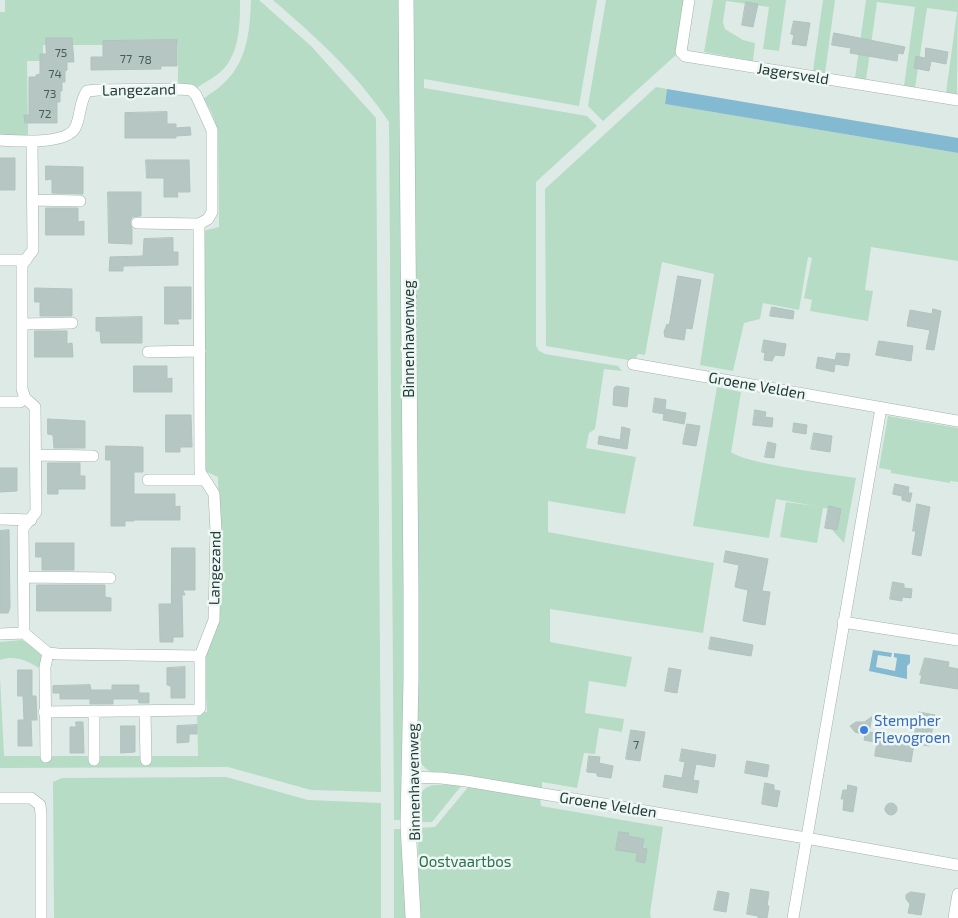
<!DOCTYPE html>
<style>
body{margin:0}
canvas{display:block;background:#deeae6}
</style>
<canvas width="958" height="918"></canvas>
<script>
const g = document.querySelector('canvas').getContext('2d');
g.lineJoin = 'round';
function fillPath(path, color) {
  g.fillStyle = color;
  g.fill(path, 'evenodd');
}
function stroke(path, color, width, dash) {
  g.strokeStyle = color;
  g.lineWidth = width;
  g.lineCap = dash ? 'butt' : 'round';
  g.setLineDash(dash || []);
  g.stroke(path);
}
function label(font, color, halo, rows, align = 'center') {
  g.font = font + ' "Exo 2",sans-serif';
  g.lineWidth = 5;
  g.setLineDash([]);
  g.textBaseline = 'middle';
  g.strokeStyle = halo;
  g.fillStyle = color;
  for (const [text, x, y, turn = 0] of rows) {
    g.save();
    g.translate(x, y);
    g.rotate((+turn || 0) * Math.PI / 180);
    g.textAlign = isNaN(turn) ? turn : align;
    if (halo) g.strokeText(text, 0, 0);
    g.fillText(text, 0, 0);
    g.restore();
  }
}
const green = new Path2D(`
 M5,0H240C240,25 240,57 218,74C210,80 202,84 194,90L178,87V45H43V61H27L28,136H0V12H5Z
 M251,0H259L311,46L376,118L381,792L311,790L228,767L0,768V677L4,756H198L197,713L207,712L203,651L220,614L218,477L205,471L203,231L219,227L218,136C216,122 212,110 203,99C211,93 221,87 227,80C248,58 250,28 251,0Z
 M273,0H401L407,820H394L389,122C358,75 316,37 273,0Z
 M414,0H597L579,106L424,79V88L587,116L597,126L536,182V346L539,351L545,354L618,366L622,371L604,369L595,429L589,433L586,448L636,457L625,514L548,501V532L714,563L703,633L550,609V642L632,657L626,687L589,681L585,713L624,719L622,732L599,728L595,754L584,753L577,788L542,782V790L436,774C416,766 419,756 417,738Z
 M606,0H685L678,53L603,121L588,106Z
 M713,0H786L779,51L763,49L769,7L726,1L723,22L725,29L743,40L755,43L753,61L704,52Z
 M823,0H835L825,73L813,71Z
 M866,0H958L957,95L946,93L957,12L927,8L915,88L904,86L915,7L877,2L866,80L855,78Z
 M656,87L667,89L665,104L958,153V261L871,247L865,290L873,291L868,321L810,311L812,300L804,298L812,258L808,257L799,310L763,303L760,319L744,323L733,371L700,365L714,274L662,262L645,355L638,354L634,361L546,346L545,189Z
 M717,387L741,392L732,447L731,452C746,464 832,474 856,478L844,543L833,531L837,510L823,508L817,543L780,537L786,502L815,506L776,499L769,538L693,526Z
 M888,416L958,428V482L950,481V483L891,473V470L879,468Z
 M22,640L44,655L39,668C26,660 15,655 0,660V642Z
 M226,777L308,800L381,803V918H54L53,782L62,778Z
 M450,784L462,785L432,822H418C418,811 416,790 430,786C436,784 444,785 450,784Z
 M469,786L540,798L541,806L663,827L650,913L651,918H419L418,828L435,827Z
 M394,829H407V918H394Z`);
const water = new Path2D(`
 M667,89L958,138V153L665,104Z
 M873,650L892,653L891,657L878,655L876,667L895,671L897,658L894,657V653L910,655V663L907,666V679L869,671Z`);
const building = new Path2D(`
 M746,2L758,4L753,27L742,25Z
 M794,21L810,23L806,46L792,44L794,35L791,34Z
 M834,33L905,47L903,54L898,53L897,61L850,53L851,48L832,45Z
 M46,38H72L74,62H67V70L65,71V82H62V91H60V102H57V123H25L24,115H29V77H36V75L40,74V54H46Z
 M177,40V66H161V69L91,70V57H103V41Z
 M926,48L948,52L946,64L931,61L929,71L914,68L916,56L925,58Z
 M167,112V124H176V128L190,127L191,135L176,136V138H125V113Z
 M0,158H15V190H0Z
 M146,160H189L190,192H177L178,197H164V178H147Z
 M46,166L83,167V194L52,193V179L46,180Z
 M108,192H141V216L132,217L130,222L132,229V244L109,243Z
 M46,208H78V222L84,221V235H46Z
 M173,238V252H178V265L123,266V271H109L110,257L143,256L144,239Z
 M678,276L701,280L692,329L686,328L684,340L665,337L664,332L667,324L669,325Z
 M165,287H191V319H177L179,324H165Z
 M35,288L72,289V316H40V302H35Z
 M772,307L794,311L793,319L770,316Z
 M933,309L941,311L934,350L926,349L930,330L907,326L910,310L932,314Z
 M142,317V343H101L100,331H96V318Z
 M35,331H67V344L72,343L73,357H35Z
 M764,340L786,344L784,356L775,355L772,361L764,360L765,353L762,352Z
 M879,341L913,346L911,361L876,355Z
 M837,353L850,354L848,366L835,364L834,372L816,368L818,357L835,360Z
 M134,366H167V379L172,378V392H134Z
 M617,386L629,388L627,407L613,405L614,388Z
 M655,398L666,400L665,409L686,413L684,424L663,420L664,414L653,412Z
 M755,410L766,412L765,417L773,418L772,427L753,425Z
 M166,415H191L192,447H180V452H166Z
 M48,419L85,421V448H54L53,435L48,434Z
 M794,423L807,425L806,434L793,432Z
 M687,424L700,426L696,446L683,444Z
 M622,427L630,429L627,449L598,444L599,436L620,440Z
 M814,433L832,436L830,452L811,449Z
 M768,442L776,444L774,458L765,457Z
 M106,446L143,447V472H134V494H175V507L180,506V520H134V521H125V526H111V460H106Z
 M48,463H80V476H85V489H58V494H48Z
 M0,468H17V491L0,492Z
 M895,484L909,487L908,493H912L910,502L902,500V496L893,494Z
 M917,504L930,507L921,556L912,554L916,531H913Z
 M829,506L841,509L837,530L825,528Z
 M9,530L10,608L8,613H0V531Z
 M36,543H74V570H42V557H36Z
 M172,548H195V590H183L185,595H182L183,637H173V642H160L159,604H171Z
 M726,551L768,559L762,591L770,592L765,625L743,621L748,590L735,587L739,565L724,562Z
 M893,582L904,584V588L912,589L911,598L902,597V601L890,599Z
 M37,585H105V597L111,598V611H37Z
 M711,637L753,645L751,656L709,649Z
 M925,658L949,662L948,667L958,669V689L920,683L922,675H920Z
 M185,667V698H171V686L167,685V668Z
 M669,668L681,670L677,693L665,691Z
 M18,670H32V696H36L37,720H31L32,746H18V720H24L23,696H18Z
 M90,685L91,690H112V685H139V693H149V703H139L138,699H113V704H90V699H60V693H53V686Z
 M919,712L935,715L929,746L913,743Z
 M872,717L869,732L876,733L874,742L864,740L865,735L855,732L850,726L856,722H864Z
 M76,722H83L84,753H70V727H76Z
 M197,725V734H189V742L177,743V726Z
 M121,726H135V752L121,753Z
 M631,730L645,732L640,761L626,759Z
 M878,738L914,744L911,762L875,756Z
 M682,749L716,755L714,767L696,764L693,780L699,781L697,793L663,787L665,775L682,778L685,762L680,761Z
 M589,756L600,757L599,763L613,766L611,778L597,776V773L587,772Z
 M747,761L769,765L767,777L745,773Z
 M765,783L774,785V790L780,791L777,807L762,804Z
 M848,785L857,787L853,812L843,810L844,799H841L843,790H847Z
 M885 809a6 6 0 1 1 12 0a6 6 0 1 1-12 0Z
 M619,832L629,833L628,836L644,839L642,848L647,849L645,863L636,861L637,853L616,850Z
 M751,889L769,892L767,906H769L767,918H758V916L747,914Z
 M718,891L729,893L726,912L714,910Z
 M911,892L925,894L921,915L908,913L910,904L906,899V895Z`);
const street = new Path2D(`
 M689,0L681,52L685,56L958,100
 M0,140C17,141 66,145 75,128C81,117 79,102 87,91L98,90L179,89L191,90L196,95L212,130V212L208,219L199,224L200,472L214,494L216,531L214,620L200,656V708L198,710L44,712
 M33,200L80,201
 M137,223L199,224
 M0,260H26
 M24,324L72,323
 M148,352L200,351
 M633,364L958,421
 M0,402H20L25,398
 M36,455L93,456
 M148,480H204
 M0,519L31,520
 M24,577L110,578
 M843,622L958,640
 M24,633L23,528L36,512L35,407L25,398L22,389V265L33,250L32,141
 M0,634L24,633L48,653L45,667L46,757
 M48,653L58,654L200,656
 M145,711L146,760
 M94,760V711
 M408,777L441,778L466,781L806,838L958,865
 M0,798H31L40,805L41,814V918
 M793,918L881,408
 M954,918L958,894`);
const secondary = new Path2D(`
 M406,0L411,589V679L408,825L413,916`);
const markers = [
 [864,730,5,"#3f7fe0"]
];
const numberNames = [
 ["75",61,53],
 ["77",126,59],
 ["78",145,60],
 ["74",55,74],
 ["73",50,94],
 ["72",45,114],
 ["7",636,745]
];
const streetNames = [
 ["Jagersveld",793,74,9],
 ["Langezand",139,90,-1],
 ["Binnenhavenweg",409,339,-90],
 ["Groene Velden",757,386,10],
 ["Langezand",215,568,-89],
 ["Binnenhavenweg",414,782,-91],
 ["Groene Velden",608,805,9]
];
const shopNames = [
 ["Stempher",874,721],
 ["Flevogroen",874,738]
];
const parkNames = [
 ["Oostvaartbos",465,862]
];
fillPath(green, '#b6dcc6');
fillPath(water, '#83b9d1');
fillPath(building, '#b6c7c3');
stroke(building, '#b0c3be', 1);
stroke(street, '#a1b1ae', 12);
stroke(secondary, '#9db6b0', 16);
stroke(street, '#fff', 11);
stroke(secondary, '#fff', 15);
for (const [x, y, r, color] of markers) {
  const dot = new Path2D();
  dot.arc(x, y, r, 0, 2 * Math.PI);
  g.fillStyle = color;
  g.fill(dot);
  stroke(dot, '#eef7f3', 2);
}
label('12px', '#455c59', null, numberNames);
label('15px', '#1f3936', '#eef7f3', streetNames);
label('15px', '#366cbe', '#eef7f3', shopNames, 'left');
label('15px', '#29714f', '#eef7f3', parkNames);
</script>
